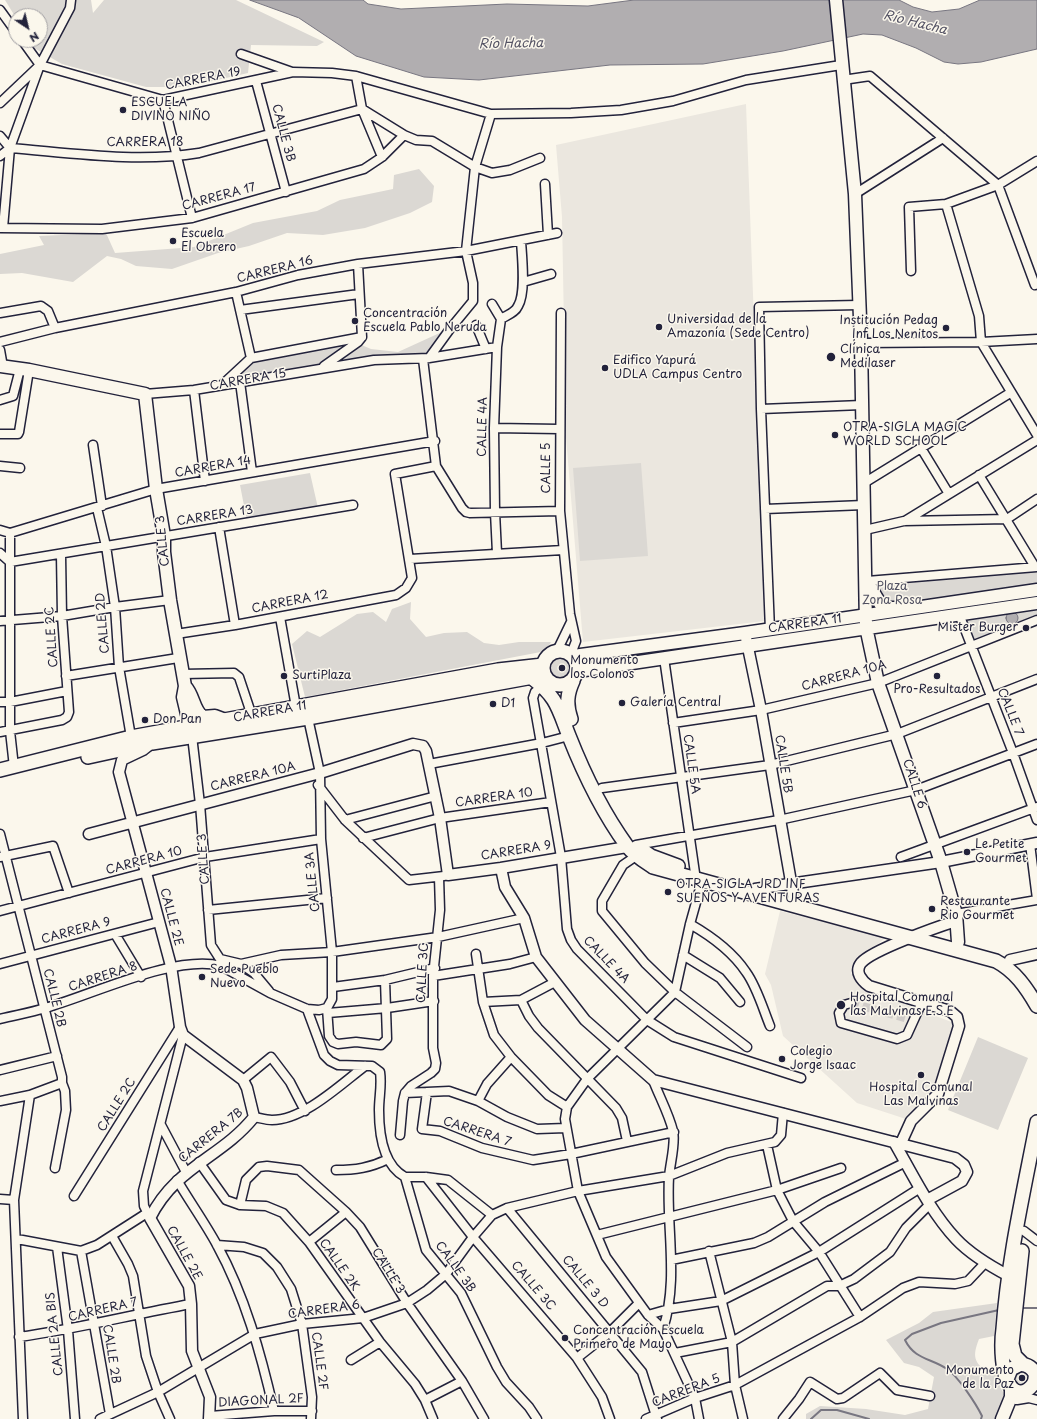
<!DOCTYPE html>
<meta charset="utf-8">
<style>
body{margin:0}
#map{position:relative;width:1037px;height:1419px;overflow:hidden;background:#fbf7ec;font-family:"Playpen Sans",sans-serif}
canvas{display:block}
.north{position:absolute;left:8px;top:8px;width:40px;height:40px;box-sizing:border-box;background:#fbf7ec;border:1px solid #a4a2a5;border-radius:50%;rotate:145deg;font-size:11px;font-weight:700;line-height:16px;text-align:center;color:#22223b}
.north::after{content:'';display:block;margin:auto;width:14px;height:18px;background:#22223b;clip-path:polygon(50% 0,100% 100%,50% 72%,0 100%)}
</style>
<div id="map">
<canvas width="1037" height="1419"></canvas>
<div class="north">N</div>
</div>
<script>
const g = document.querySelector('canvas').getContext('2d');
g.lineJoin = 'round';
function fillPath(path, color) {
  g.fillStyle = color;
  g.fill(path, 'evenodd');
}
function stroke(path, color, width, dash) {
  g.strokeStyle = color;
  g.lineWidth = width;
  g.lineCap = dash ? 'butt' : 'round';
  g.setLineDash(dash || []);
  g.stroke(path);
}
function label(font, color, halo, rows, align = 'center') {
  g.font = font + ' "Playpen Sans",sans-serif';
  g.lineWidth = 3;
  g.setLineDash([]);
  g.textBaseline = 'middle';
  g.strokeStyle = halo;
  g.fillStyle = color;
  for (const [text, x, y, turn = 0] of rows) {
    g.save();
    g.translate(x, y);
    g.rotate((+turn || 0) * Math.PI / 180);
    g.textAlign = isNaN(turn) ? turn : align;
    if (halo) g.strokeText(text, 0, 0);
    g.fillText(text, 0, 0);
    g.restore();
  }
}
const built = new Path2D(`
 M746,104L765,621L583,642L566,437L562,217L556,145Z
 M780,911L886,937L868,953L851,973L858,986L954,1023L934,1094L906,1119L857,1103L783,1036L771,985L765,974Z`);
const green = new Path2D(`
 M5,0H91L93,13L104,0H236L324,42L317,46L251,45L248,73L186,87H146L62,64L34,48L29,40H40V16H16V18Z
 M419,169L434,186L432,202L410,213L365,228L323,235L287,233L249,246L218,253L172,269L136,266L121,259L107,256L73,282L22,273L0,274V254L44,245L39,236L106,233L115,253L194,247L253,223L317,211L340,200L393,189L394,175Z
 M444,331L427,356L236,381L233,379L254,359L352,341L371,349L398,352Z
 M641,463L648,556L580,561L573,468Z
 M310,473L318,508L247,521L240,485Z
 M1037,569V583L890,607L878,593L879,587L885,582Z
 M411,602L410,619L426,637L444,633L467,632L484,643L499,645L519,642H551L546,651L305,697L292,644L307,631L320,637L357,614L373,612L386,622L392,609Z
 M1037,606V617L974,641L967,619Z
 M547 669a13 13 0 1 1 26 0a13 13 0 1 1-26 0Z
 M978,1037L1028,1058L998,1130L948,1110Z
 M997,1303L994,1336L979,1339C972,1357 974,1362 989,1374H1001L1000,1387C1008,1398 1005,1408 999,1419H806V1414L820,1406L866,1409L905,1415L928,1409L934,1377L919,1367L904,1363L886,1340L919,1323L933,1312Z
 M1013,1369L1028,1371L1030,1388L1016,1385L1011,1372Z`);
const water = new Path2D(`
 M250,0H363L368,4L401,9L507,4L588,6L634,0H899L913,7L932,12L959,9L980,0H1037V49L981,62L958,64L944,62L916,48L882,35L863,34L783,51L703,64L610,65L479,80L424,77L356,56L299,18Z
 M1006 618a6 6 0 1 1 12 0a6 6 0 1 1-12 0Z`);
const stream = new Path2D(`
 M1021,1308H1037
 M811,1419L821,1410H837L869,1419
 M981,1419L982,1416C976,1404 958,1376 947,1369C931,1358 915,1360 905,1340L912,1334L941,1323L999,1310`);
const minorTunnel = new Path2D(`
 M851,1003L912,1020`);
const minor = new Path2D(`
 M0,10L16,32
 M22,40L40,65L163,100L293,72L332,73L356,76L491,114L571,113L621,110L673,101L746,80L841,65
 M241,54L292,72
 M356,76L362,109L382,157
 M843,80L870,76L998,185L1035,285
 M256,81L286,192
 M163,100L192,218
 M0,103L38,67
 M0,136L10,148C72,153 137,163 199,153L362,109L404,135L416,140L432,141L475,167L492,173L510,170L540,158
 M0,156L10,148
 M545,184L548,235
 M855,194L943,138
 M946,204L979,316L981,342L1037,435
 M0,228L102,229L192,218L364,169L382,157L404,135
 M3,228L10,148L40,65L70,8L71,0
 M911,271L909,207L946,204L998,185L1037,161
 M523,282L551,274
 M236,292L251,358
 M492,304L501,319L497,347L494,428L495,512L497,553
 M240,310L359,294
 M0,313L41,306L48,311L55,328
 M561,313L560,511L570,614L576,641L571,654
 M501,319C507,315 515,313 518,306C526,293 522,257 521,241
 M476,325L486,349
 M0,342L55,328L236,292L298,275L358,264L466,251L557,233
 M861,343L981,342L1037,339
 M0,350L3,367
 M429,358L450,329L473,301V283L466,251L475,167L491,114
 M423,359L436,466L462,508L466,512L470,513L560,511
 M324,366L358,342L362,337L358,264
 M240,382L252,472
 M223,384L251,358L362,337
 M194,390L205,481
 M145,394L194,390L374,360L429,358L497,347
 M0,400L13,396L20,369
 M761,409L862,405
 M494,428L559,429
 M0,434H18L19,432L29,370
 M93,445L102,506
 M921,448L949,494
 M0,466L20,468
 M979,475L1035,567
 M864,483L1010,393
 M97,508L106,546L115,607L119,667L131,737
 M765,509L864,505
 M905,521L1037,440
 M219,527L235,625
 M0,530L10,533L156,489L435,441
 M865,530L904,521L1007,519L1037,499
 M10,533V731L14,767
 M0,553L10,562L353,505
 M410,559L563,550
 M867,581L1037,567
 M959,614L1013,753L1037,820
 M280,617L296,707
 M0,621L62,616L115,607L170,600
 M770,630L761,409L759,307L859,305
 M176,634L235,625L396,595L406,588L412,578L395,474L436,466
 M557,651L571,622
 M664,658L695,873
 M183,674L234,673L239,677L253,719
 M66,676L178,658
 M548,681L535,692L533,698L561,857L567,929L571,940L577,949L647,1020L674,1037L801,1078
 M0,702H10L67,691
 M308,718L320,773L321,839L332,952V999L327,1008L329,1036L333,1042L338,1044L356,1042L381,1045L387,1039L385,980
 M673,723L761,710L878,683L1037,620
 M0,732L62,720L67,717L69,712L62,616L61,555
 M192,736L200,804L211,945L220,959L241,964L281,955L332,952L438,937L524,918
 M429,764L542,743L569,736
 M318,785L345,820L409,880L444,876
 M602,788L770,765L897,734L1037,679
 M345,820L436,796
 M0,834L62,1077V1083L65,1091L66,1110L55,1168
 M363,838L440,818L551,802
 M1030,844L1037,899
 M636,845L779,820L916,790L1037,744
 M636,856L623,865L602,901V911L645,963L675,992L747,1047
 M0,857L53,846L69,893
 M901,857L1037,807
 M208,910L327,898
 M0,911L205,857L321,839
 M956,914L1037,900
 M690,924C711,936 732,951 746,972C757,987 763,1009 770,1026
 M115,934L141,977
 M476,954L483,1002L494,1035L511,1057L548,1095L567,1107
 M683,955L720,978L740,1002
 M0,964L159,922
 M241,964L254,973L269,991
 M433,976L510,964L536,957
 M333,987L385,980L435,968
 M521,1000L529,1016L538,1028L616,1108L622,1118L627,1141
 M483,1002L521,1000L555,982
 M851,1003L844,1005L839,1013L841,1023L897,1039L907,1035L922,1002
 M307,1009L324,1055L330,1061L338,1065L372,1066L380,1072C382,1085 379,1097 379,1110C379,1134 383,1165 405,1177L426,1250L461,1293L497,1367L506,1382L529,1407L537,1419
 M328,1013L387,1008L434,1001
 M0,1019C15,1015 30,1013 45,1008C92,995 175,954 221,966L270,993L307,1009L319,1010L327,1008
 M0,1070L57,1056
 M243,1080L271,1057L290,1082L305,1111
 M653,1080C659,1096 669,1114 673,1131C676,1142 670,1164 669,1177C666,1227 679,1280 663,1329
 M427,1092L422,1129L440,1131L482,1148L533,1160L571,1154L674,1132
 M405,1093L449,1091L478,1101L507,1117L537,1129L566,1128
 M0,1101L30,1095L62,1083
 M478,1101L487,1084L511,1057
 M254,1117C260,1118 266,1120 272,1120C304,1120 341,1084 365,1066
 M161,1125L186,1172
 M400,1135L403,1101L405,1093L411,1086L431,1073L435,1069L436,1063L433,1048V976L440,910L439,877
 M767,1145L777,1190L793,1221L819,1252L860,1317
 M199,1162L226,1200L240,1205L266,1206L283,1213L309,1242L380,1342L415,1384L425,1400L433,1419
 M336,1170C355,1170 370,1168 388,1159
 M405,1177H426L448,1180L492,1215
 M426,1177L473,1237L577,1358L602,1397L610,1419
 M177,1180C190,1202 205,1223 217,1245C245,1296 261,1354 274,1411
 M74,1196L180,1027
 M0,1199L14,1200
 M240,1205L246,1180L259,1167L267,1166L299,1170L346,1212L360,1227L407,1303L462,1381L484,1419
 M507,1208L642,1372L657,1419
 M150,1218L144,1206L143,1191L183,1035
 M1024,1231L1037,1241
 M597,1235L777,1190L841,1168
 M112,1236L128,1264L133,1276L146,1356L158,1392L170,1419
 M17,1239L81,1251L97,1245L147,1213
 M309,1242L346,1212
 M217,1245L244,1247L263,1253L277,1267L291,1289L302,1324L312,1397L311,1419
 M57,1247L68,1330L75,1419
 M81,1251L110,1414
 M709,1251L732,1342L735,1385L743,1419
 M671,1260L754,1243L768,1237L825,1202L906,1162
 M648,1315L669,1309L721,1301L819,1252L920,1188
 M19,1337C77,1329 134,1314 191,1304
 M675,1353L732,1342L827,1286H839L854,1279L890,1252L906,1228L929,1205
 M577,1358L610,1332L639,1303
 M351,1360L380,1342
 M425,1400L462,1381
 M1017,1400L1029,1398L1037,1400
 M210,1416L274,1411H312
 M23,1419L14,1200L30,1095
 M100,1419L158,1392L255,1334L302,1324L363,1318L407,1303L427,1290L446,1274L473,1237L492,1215L507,1208L578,1191L669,1176L727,1153L775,1142L781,1135L783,1113
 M646,1419L695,1398L735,1385L860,1317L903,1288L919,1282L955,1284L968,1281L985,1263
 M699,1419L695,1398L663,1329L648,1315L606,1257L578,1191L565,1119L567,1107L587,1079L675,992L690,924L702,881
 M783,1419L799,1399L810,1382L837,1399L843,1398L880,1373L897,1390L930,1396`);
const tertiary = new Path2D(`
 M745,633L761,710L794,899
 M148,746L143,750L122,760L119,772L171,966L180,1027L183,1035L243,1080L247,1088L254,1117C221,1158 176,1166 150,1218L189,1286L191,1304L192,1351L210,1397L209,1419
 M89,834L320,773L413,744L423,746L426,751L440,818L448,875L501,868L627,847
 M501,868L505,887L524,918L536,957L585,1020L653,1080L955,1158L964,1165L967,1172L962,1181L927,1200
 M755,889L941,862L1037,843
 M1010,960L1037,954
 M894,1142C913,1175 930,1211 956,1239C971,1255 990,1266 1009,1276
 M901,1143L911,1121L938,1094L959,1026L957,1017L950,1011L869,986C862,981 854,972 861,963C872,950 937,927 956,921`);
const secondary = new Path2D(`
 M836,0L855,194L861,343L866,627L878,683L941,862L956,914L958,942
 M0,366L29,370L145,394L156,489L164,536V552L170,600L185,686L183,697L192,735
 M868,583L881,605L887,608H895
 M573,656L745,633L1037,590
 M578,671L1037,603
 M185,686C194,695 193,710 203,717L215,716L223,719
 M1002,1419L1011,1397V1387`);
const primary = new Path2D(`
 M543 668a17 17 0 1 1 34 0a17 17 0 1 1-34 0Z
 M532,678C557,697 558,708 569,736C584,774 603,813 627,846C634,855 644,861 653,867L996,961C1015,971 1026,987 1037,1006
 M571,719C566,704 567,694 573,681
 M88,757L152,743L308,718L544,675
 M0,770L131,737L498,670L543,665
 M641,849L651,856L678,866
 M1022,1251L1012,1344L1015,1356L1024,1365
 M1007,1379L1011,1369L1021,1364C1027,1365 1033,1368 1035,1374C1037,1387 1021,1398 1012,1388C1001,1378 1001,1343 1003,1329C1008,1259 1024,1190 1037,1122`);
const markers = [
 [123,110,4,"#22223b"],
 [173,241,4,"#22223b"],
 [355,321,4,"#22223b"],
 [659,327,4,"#22223b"],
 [946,328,4,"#22223b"],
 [831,357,5,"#22223b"],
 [605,368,4,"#22223b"],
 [835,435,4,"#22223b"],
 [1026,628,4,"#22223b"],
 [562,668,4,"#22223b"],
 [284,676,4,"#22223b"],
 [937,676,4,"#22223b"],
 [622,703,4,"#22223b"],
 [493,704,4,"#22223b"],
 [145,720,4,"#22223b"],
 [967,852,4,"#22223b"],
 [668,892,4,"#22223b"],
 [932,909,4,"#22223b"],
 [202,977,4,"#22223b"],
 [841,1005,5,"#22223b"],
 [782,1059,4,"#22223b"],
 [921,1075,4,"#22223b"],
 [565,1338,4,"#22223b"],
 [1022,1378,4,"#22223b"]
];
const streetNames = [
 ["CARRERA 19",203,79,-11],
 ["CALLE 3B",283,133,75],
 ["CARRERA 18",145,143],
 ["CARRERA 17",219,197,-15],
 ["CARRERA 16",275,270,-14],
 ["CARRERA 15",248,380,-10],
 ["CALLE 4A",483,427,-89],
 ["CARRERA 14",213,467,-10],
 ["CALLE 5",547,468,-90],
 ["CARRERA 13",215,516,-9],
 ["CALLE 3",163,541,-96],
 ["CARRERA 12",290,602,-11],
 ["CALLE 2D",103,623,-95],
 ["CARRERA 11",805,624,-8],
 ["CALLE 2C",52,637,-94],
 ["CARRERA 10A",844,676,-15],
 ["CARRERA 11",270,712,-10],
 ["CALLE 7",1010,712,68],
 ["CALLE 5A",691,764,82],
 ["CALLE 5B",783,764,81],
 ["CARRERA 10A",253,777,-14],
 ["CALLE 6",914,784,72],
 ["CARRERA 10",494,798,-8],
 ["CARRERA 9",516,851,-9],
 ["CALLE 3",204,859,-94],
 ["CARRERA 10",144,861,-15],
 ["CALLE 3A",313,882,-96],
 ["CALLE 2E",171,917,75],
 ["CARRERA 9",76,931,-15],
 ["CALLE 4A",606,960,46],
 ["CALLE 3C",423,973,-87],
 ["CARRERA 8",103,977,-18],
 ["CALLE 2B",54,998,76],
 ["CALLE 2C",117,1105,-58],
 ["CARRERA 7",477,1132,18],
 ["CARRERA 7B",211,1136,-39],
 ["CALLE 2E",184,1253,61],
 ["CALLE 2K",339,1265,55],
 ["CALLE 3B",455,1267,54],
 ["CALLE 3",388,1271,58],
 ["CALLE 3 D",585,1282,50],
 ["CALLE 3C",533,1286,49],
 ["CARRERA 7",103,1310,-13],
 ["CARRERA 6",324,1310,-8],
 ["CALLE 2A BIS",55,1334,-96],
 ["CALLE 2B",111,1354,81],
 ["CALLE 2F",319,1361,82],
 ["CARRERA 5",686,1391,-21],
 ["DIAGONAL 2F",261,1401,-3]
];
const poiNames = [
 ["ESCUELA",131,103],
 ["DIVINO NIÑO",131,117],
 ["Escuela",181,234],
 ["El Obrero",181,248],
 ["Concentración",363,314],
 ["Escuela Pablo Neruda",363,328],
 ["Universidad de la",667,320],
 ["Amazonía (Sede Centro)",667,334],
 ["Institución Pedag",938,321,"right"],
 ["Inf Los Nenitos",938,335,"right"],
 ["Clínica",840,350],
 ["Medilaser",840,364],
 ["Edifico Yapurá",613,361],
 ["UDLA Campus Centro",613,375],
 ["OTRA-SIGLA MAGIC",843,428],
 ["WORLD SCHOOL",843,442],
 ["Mister Burger",1018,628,"right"],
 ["Monumento",570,661],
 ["los Colonos",570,675],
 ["SurtiPlaza",292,676],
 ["Pro-Resultados",937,690,"center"],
 ["Galería Central",630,703],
 ["D1",501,704],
 ["Don Pan",153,720],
 ["Le Petite",975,845],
 ["Gourmet",975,859],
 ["OTRA-SIGLA JRD INF",676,885],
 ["SUEÑOS Y AVENTURAS",676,899],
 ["Restaurante",940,902],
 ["Rio Gourmet",940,916],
 ["Sede Pueblo",210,970],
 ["Nuevo",210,984],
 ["Hospital Comunal",850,998],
 ["las Malvinas E.S.E",850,1012],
 ["Colegio",790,1052],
 ["Jorge Isaac",790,1066],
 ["Hospital Comunal",921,1088,"center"],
 ["Las Malvinas",921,1102,"center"],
 ["Concentración Escuela",573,1331],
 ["Primero de Mayo",573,1345],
 ["Monumento",1014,1371,"right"],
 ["de la Paz",1014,1385,"right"]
];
const parkNames = [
 ["Plaza",892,587],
 ["Zona Rosa",892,601]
];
const waterNames = [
 ["Río Hacha",915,23,14],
 ["Río Hacha",511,44,-1]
];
fillPath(built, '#ebe7df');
fillPath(green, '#dbd8d3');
fillPath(water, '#b1aeb0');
stroke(water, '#787681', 1);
stroke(stream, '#787681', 2);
stroke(minorTunnel, '#d0ccc9', 8, [8, 4]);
stroke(minor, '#22223b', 11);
stroke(tertiary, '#22223b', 13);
stroke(secondary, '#22223b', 15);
stroke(primary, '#22223b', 16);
stroke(minor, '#fbf7ec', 8);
stroke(tertiary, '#fbf7ec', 10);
stroke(secondary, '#fbf7ec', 12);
stroke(primary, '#fbf7ec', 13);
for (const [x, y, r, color] of markers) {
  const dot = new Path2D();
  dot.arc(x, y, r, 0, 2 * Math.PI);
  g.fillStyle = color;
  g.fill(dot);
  stroke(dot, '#fbf7ec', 1.5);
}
label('12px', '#22223b', '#fbf7ec', streetNames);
label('12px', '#22223b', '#fbf7ec', poiNames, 'left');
label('12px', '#505061', '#fbf7ec', parkNames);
label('italic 13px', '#545364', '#fbf7ec', waterNames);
</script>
